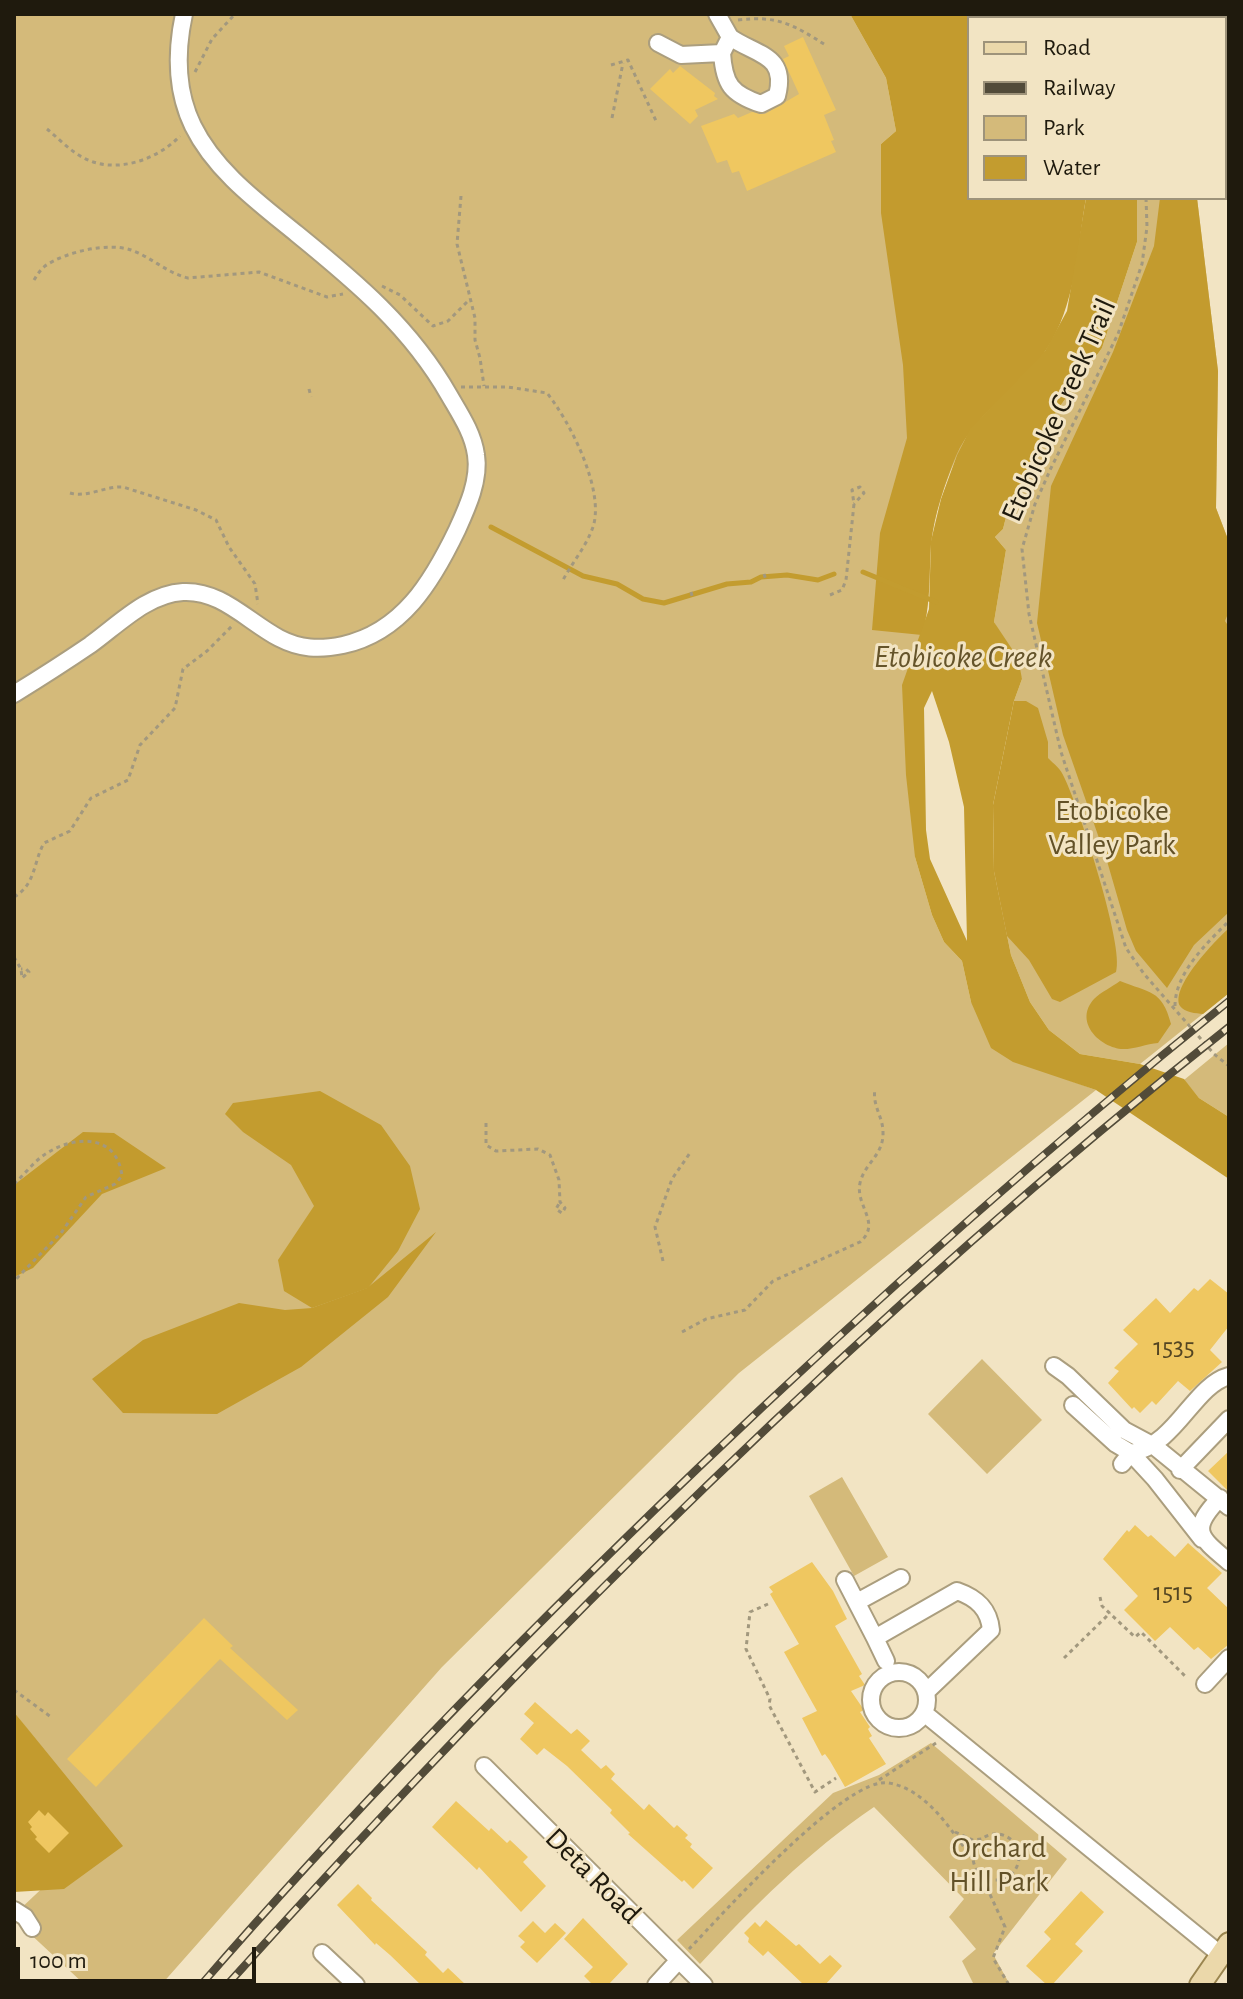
<!DOCTYPE html>
<style>
body{margin:0}
#map{position:relative;width:1243px;height:1999px;overflow:hidden;background:#f2e4c3;font-family:"Alegreya Sans",sans-serif}
canvas{display:block}
.frame{position:absolute;inset:0;border:16px solid #1f1a0d;pointer-events:none}
.legend{position:absolute;left:967px;top:16px;width:260px;height:184px;box-sizing:border-box;background:#f2e4c3;border:2px solid #9e937a;margin:0;padding:10px 14px;list-style:none;font-size:24px;color:#1f1a0d}
.legend li{display:flex;align-items:center;gap:16px;height:40px}
.legend b{width:40px;border:2px solid #9e937a}
.scale{position:absolute;left:16px;top:1947px;width:240px;height:36px;box-sizing:border-box;border:4px solid #1f1a0d;border-top:0;padding-left:10px;font-size:24px;line-height:28px;white-space:nowrap;color:#1f1a0d;-webkit-text-stroke:6px #f2e4c3;paint-order:stroke}
</style>
<div id="map">
<canvas width="1243" height="1999"></canvas>
<div class="frame"></div>
<ul class="legend">
<li><b style="height:10px;background:#ebd8aa"></b>Road</li>
<li><b style="height:10px;background:#524b39"></b>Railway</li>
<li><b style="height:22px;background:#d4ba7a"></b>Park</li>
<li><b style="height:22px;background:#c39c2f"></b>Water</li>
</ul>
<div class="scale">100 m</div>
</div>
<script>
const g = document.querySelector('canvas').getContext('2d');
g.lineJoin = 'round';
function fillPath(path, color) {
  g.fillStyle = color;
  g.fill(path, 'evenodd');
}
function stroke(path, color, width, dash) {
  g.strokeStyle = color;
  g.lineWidth = width;
  g.lineCap = dash ? 'butt' : 'round';
  g.setLineDash(dash || []);
  g.stroke(path);
}
function label(font, color, halo, rows, align = 'center') {
  g.font = font + ' "Alegreya Sans",sans-serif';
  g.lineWidth = 6;
  g.setLineDash([]);
  g.textBaseline = 'middle';
  g.strokeStyle = halo;
  g.fillStyle = color;
  for (const [text, x, y, turn = 0] of rows) {
    g.save();
    g.translate(x, y);
    g.rotate((+turn || 0) * Math.PI / 180);
    g.textAlign = isNaN(turn) ? turn : align;
    if (halo) g.strokeText(text, 0, 0);
    g.fillText(text, 0, 0);
    g.restore();
  }
}
const green = new Path2D(`
 M14,14H850L886,78L896,131L881,144L970,429C952,464 936,503 931,542C927,576 932,599 922,635L915,857L932,915L944,942L962,961L971,1002L1060,1077L1096,1090L739,1373L442,1667L161,1985H85L26,1930L17,1912L105,1829L14,1712Z
 M1137,198H1197L1218,371L1216,508L1229,542V993L1140,1064L1080,1054L1049,1030L1030,1002L1011,955L994,871L1014,701L1022,679L994,622L1006,550L995,537L1003,529L1006,517L1053,416L1102,348L1137,242Z
 M1229,1043V1117L1199,1098L1184,1080Z
 M982,1359L1042,1420L987,1474L928,1414Z
 M842,1477L888,1557L854,1576L809,1496Z
 M931,1743L1067,1859L993,1954L1010,1985H974L962,1961L976,1949L949,1917L964,1899L874,1807C808,1852 754,1906 700,1964L677,1940L833,1793L879,1775Z`);
const forest = new Path2D(`
 M850,14H1134L1133,18H969V198H1086C1077,249 1076,305 1046,350C1020,389 975,412 956,456C945,483 934,515 931,544C929,576 931,604 922,635L872,630L880,533L907,438L903,365L881,213V144L896,131L886,78Z
 M1160,198H1197L1218,371L1216,508L1229,542V611L1225,621L1229,627V912L1194,945L1167,988L1136,951L1127,930L1107,861L1063,735L1037,623L1051,486L1113,352L1154,246Z
 M1014,701H1026L1038,708L1048,742V758C1054,764 1061,769 1064,777C1078,805 1125,947 1116,972L1060,1002L1052,999L1029,960L1007,936L994,871L993,805Z
 M1229,928V993L1203,1014C1196,1013 1185,1013 1180,1006C1170,987 1216,940 1229,928Z
 M1120,981C1149,993 1162,989 1171,1024L1158,1043C1146,1044 1132,1050 1121,1049C1098,1046 1074,1021 1094,999C1101,992 1112,987 1120,981Z
 M83,1132L114,1133L166,1168L102,1194L33,1268L14,1277V1185Z
 M436,1232L388,1297L301,1367L217,1414L123,1413L92,1379L143,1340L239,1303L285,1310L312,1308L367,1288Z
 M14,1712L123,1846L64,1889L14,1892Z`);
const water = new Path2D(`
 M1086,198H1137V242L1102,348L1053,416L1006,517L1003,529L995,537L1006,550L994,622L1018,658L1022,679L1014,701L993,805L994,871L1011,955L1030,1002L1049,1030L1080,1054L1140,1064L1184,1079L1199,1098L1229,1117V1179L1096,1090L1013,1062L991,1048L971,1002L962,961L944,942L932,915L915,857L906,775L902,685L929,609L931,541L941,499L957,455L970,429L1045,351L1067,311ZM932,691L949,742L964,807L967,941L930,859L926,830L924,708Z
 M320,1091L381,1125L410,1166L420,1209L398,1251L368,1288L312,1308L284,1291L278,1260L314,1206L291,1165L243,1132L225,1114L233,1103Z`);
const stream = new Path2D(`
 M491,527L583,576L617,584L643,599L664,603L727,584L751,582L761,577L787,575L818,580L834,574
 M863,572L936,602`);
const building = new Path2D(`
 M803,37L836,110L824,115L834,140L831,141L836,152L747,191L739,171L732,173L727,160L717,163L701,126L734,114L738,118L752,112L765,114L799,94L783,59L789,56L784,46Z
 M680,66L715,93L714,96L718,99L695,110L698,116L690,124L650,89L670,69L673,73Z
 M1210,1279L1229,1294V1326L1210,1350L1222,1362L1190,1391L1178,1381L1156,1405L1152,1401L1140,1413L1134,1407L1132,1409L1108,1383L1119,1371L1114,1368L1138,1344L1123,1330L1156,1298L1170,1313L1194,1288L1198,1291Z
 M1229,1451V1492L1208,1471Z
 M1135,1525L1148,1537L1151,1535L1175,1557L1188,1543L1222,1573L1207,1588L1229,1609V1644L1211,1659L1198,1647L1194,1650L1170,1627L1155,1641L1124,1610L1138,1596L1103,1559L1127,1530L1129,1532Z
 M812,1562L833,1591L847,1619L835,1626L862,1674L859,1676L865,1685L851,1691L864,1710L860,1712L870,1727L868,1729L872,1736L869,1738L886,1764L845,1787L830,1761L825,1754L822,1756L802,1718L817,1711L784,1652L799,1644L770,1594L773,1592L769,1587Z
 M204,1618L233,1646L230,1648L298,1710L287,1720L220,1659L96,1787L67,1759Z
 M535,1702L571,1734L577,1729L590,1741L581,1750L601,1769L606,1765L615,1774L611,1779L644,1810L649,1804L674,1828L677,1825L688,1835L685,1838L692,1844L690,1847L713,1868L693,1889L684,1880L682,1882L628,1834L630,1833L610,1813L612,1810L567,1766L544,1748L537,1755L520,1739L534,1723L524,1714Z
 M456,1801L489,1831L491,1828L507,1843L510,1840L528,1857L523,1862L546,1886L521,1912L479,1867L477,1870L432,1827Z
 M39,1810L45,1816L48,1812L69,1833L49,1853L35,1839L37,1837L30,1829L32,1827L28,1822Z
 M358,1884L372,1898L371,1900L427,1952L425,1955L443,1973L448,1968L466,1985H421L390,1955L376,1943L375,1945L337,1905Z
 M1081,1891L1104,1912L1075,1944L1083,1951L1052,1985H1047L1026,1966L1051,1939L1044,1932Z
 M583,1918L628,1964L608,1985H593L584,1976L593,1967L564,1939Z
 M766,1920L796,1946L799,1944L820,1964L830,1955L842,1966L825,1985H804L768,1951L763,1956L748,1942L749,1938L744,1933L755,1922L760,1927Z
 M533,1921L545,1933L555,1923L566,1933L537,1963L520,1947L525,1942L518,1936Z`);
const path = new Path2D(`
 M1168,18L1169,14
 M738,20C778,15 794,25 827,46
 M611,65L628,60L657,123
 M195,72L212,39L235,14
 M612,118L623,63
 M47,129C58,138 69,150 82,157C113,175 156,161 180,136
 M461,196L457,244L475,318V340L480,358L484,386
 M1146,198L1147,227L1142,264L1118,334L1051,468L1035,504L1022,549L1029,614L1061,752L1126,948L1144,974L1214,1054L1229,1066
 M34,280C37,275 40,270 45,266C65,252 108,242 131,250C151,257 167,273 188,278L259,272L327,297L343,294
 M382,286L400,295L433,326L448,321L470,299
 M461,387H508L547,393C570,422 605,490 593,527C586,547 571,564 562,582
 M309,389L311,397
 M70,493C87,498 105,486 123,487L196,510L216,520L229,547L255,584L258,604
 M764,574L766,580
 M691,592L693,599
 M830,595L842,590L846,580L854,504L852,490L860,487L864,493L854,504
 M14,897C36,884 33,863 44,843L70,831L91,798L128,780L140,745L175,708L183,669L207,651L232,626
 M14,957L21,969L22,978L29,972L26,969H21
 M1175,1006C1175,973 1207,943 1229,921
 M486,1123V1145L496,1151L538,1149L550,1155L559,1180L560,1202L565,1208L562,1213L556,1209L560,1202
 M14,1184C25,1174 34,1161 47,1153C76,1135 117,1134 122,1176L115,1184L86,1197L61,1233L14,1281
 M663,1261L655,1227L672,1179L690,1153
 M682,1332L706,1319L745,1310L773,1281L860,1242C882,1223 855,1206 860,1183C864,1164 884,1155 883,1132C883,1117 872,1105 875,1089
 M1100,1597L1102,1606L1135,1637L1141,1632L1187,1678
 M768,1604L750,1612L746,1649L770,1699L769,1705L815,1792L836,1778
 M1064,1658L1110,1613
 M14,1690L51,1717
 M879,1780L936,1743
 M955,1832L973,1840L982,1839
 M973 1857a23 23 0 1 1 46 0a23 23 0 1 1-46 0Z
 M990,1879L988,1890L1005,1927L993,1958L1009,1985
 M689,1949C721,1916 846,1775 889,1783C928,1790 951,1831 973,1859`);
const minor = new Path2D(`
 M717,14L730,37
 M658,43L681,55L722,53C724,84 731,94 761,104L777,96C788,54 755,55 730,37L722,53
 M14,694C40,678 65,662 90,645C118,625 147,594 183,592C221,590 247,621 279,638C300,649 319,650 343,645C402,632 432,582 457,530C467,508 480,480 476,455C473,433 460,414 449,395C411,328 356,282 297,234C259,203 215,171 193,126C176,91 176,51 184,14
 M1054,1366L1068,1376L1124,1430L1154,1446L1229,1507
 M1073,1405L1116,1444L1131,1453C1177,1444 1193,1386 1229,1376
 M1122,1464L1131,1453L1155,1479L1202,1539
 M1180,1470L1229,1419
 M1220,1498C1189,1530 1199,1537 1229,1562
 M845,1580L875,1638
 M857,1602L901,1578
 M886,1661L875,1638L957,1591C977,1598 989,1609 991,1630L926,1692
 M871 1700a28 28 0 1 1 56 0a28 28 0 1 1-56 0Z
 M1205,1684L1229,1658
 M924,1713L1221,1955
 M484,1766L704,1985
 M14,1910L25,1917L32,1928
 M322,1953L356,1985
 M656,1985L678,1961`);
const major = new Path2D(`
 M1200,1985L1229,1943`);
const rail = new Path2D(`
 M201,1985C357,1805 525,1634 697,1469C868,1306 1045,1149 1229,1001
 M227,1985C536,1642 866,1313 1229,1027`);
const numberNames = [
 ["1535",1174,1347],
 ["1515",1173,1592]
];
const streetNames = [
 ["Etobicoke Creek Trail",1059,410,-66],
 ["Deta Road",593,1876,45]
];
const parkNames = [
 ["Etobicoke",1112,811],
 ["Valley Park",1112,845],
 ["Orchard",999,1848],
 ["Hill Park",999,1882]
];
const waterNames = [
 ["Etobicoke Creek",963,657]
];
fillPath(green, '#d4ba7a');
fillPath(forest, '#c39b2e');
fillPath(water, '#c39c2f');
stroke(stream, '#c39c2f', 5);
fillPath(building, '#efc760');
stroke(minor, '#ab9e7e', 20);
stroke(major, '#9a854f', 24);
stroke(path, '#a2987e', 3, [4, 4]);
stroke(minor, '#fff', 16);
stroke(major, '#ebd8aa', 20);
stroke(rail, '#524b39', 8);
stroke(rail, '#f2e4c3', 5, [15]);
label('26px', '#534522', null, numberNames);
label('30px', '#1f1a0d', '#f2e4c3', streetNames);
label('30px', '#625127', '#f2e4c3', parkNames);
label('italic 32px', '#65542a', '#f2e4c3', waterNames);
</script>
